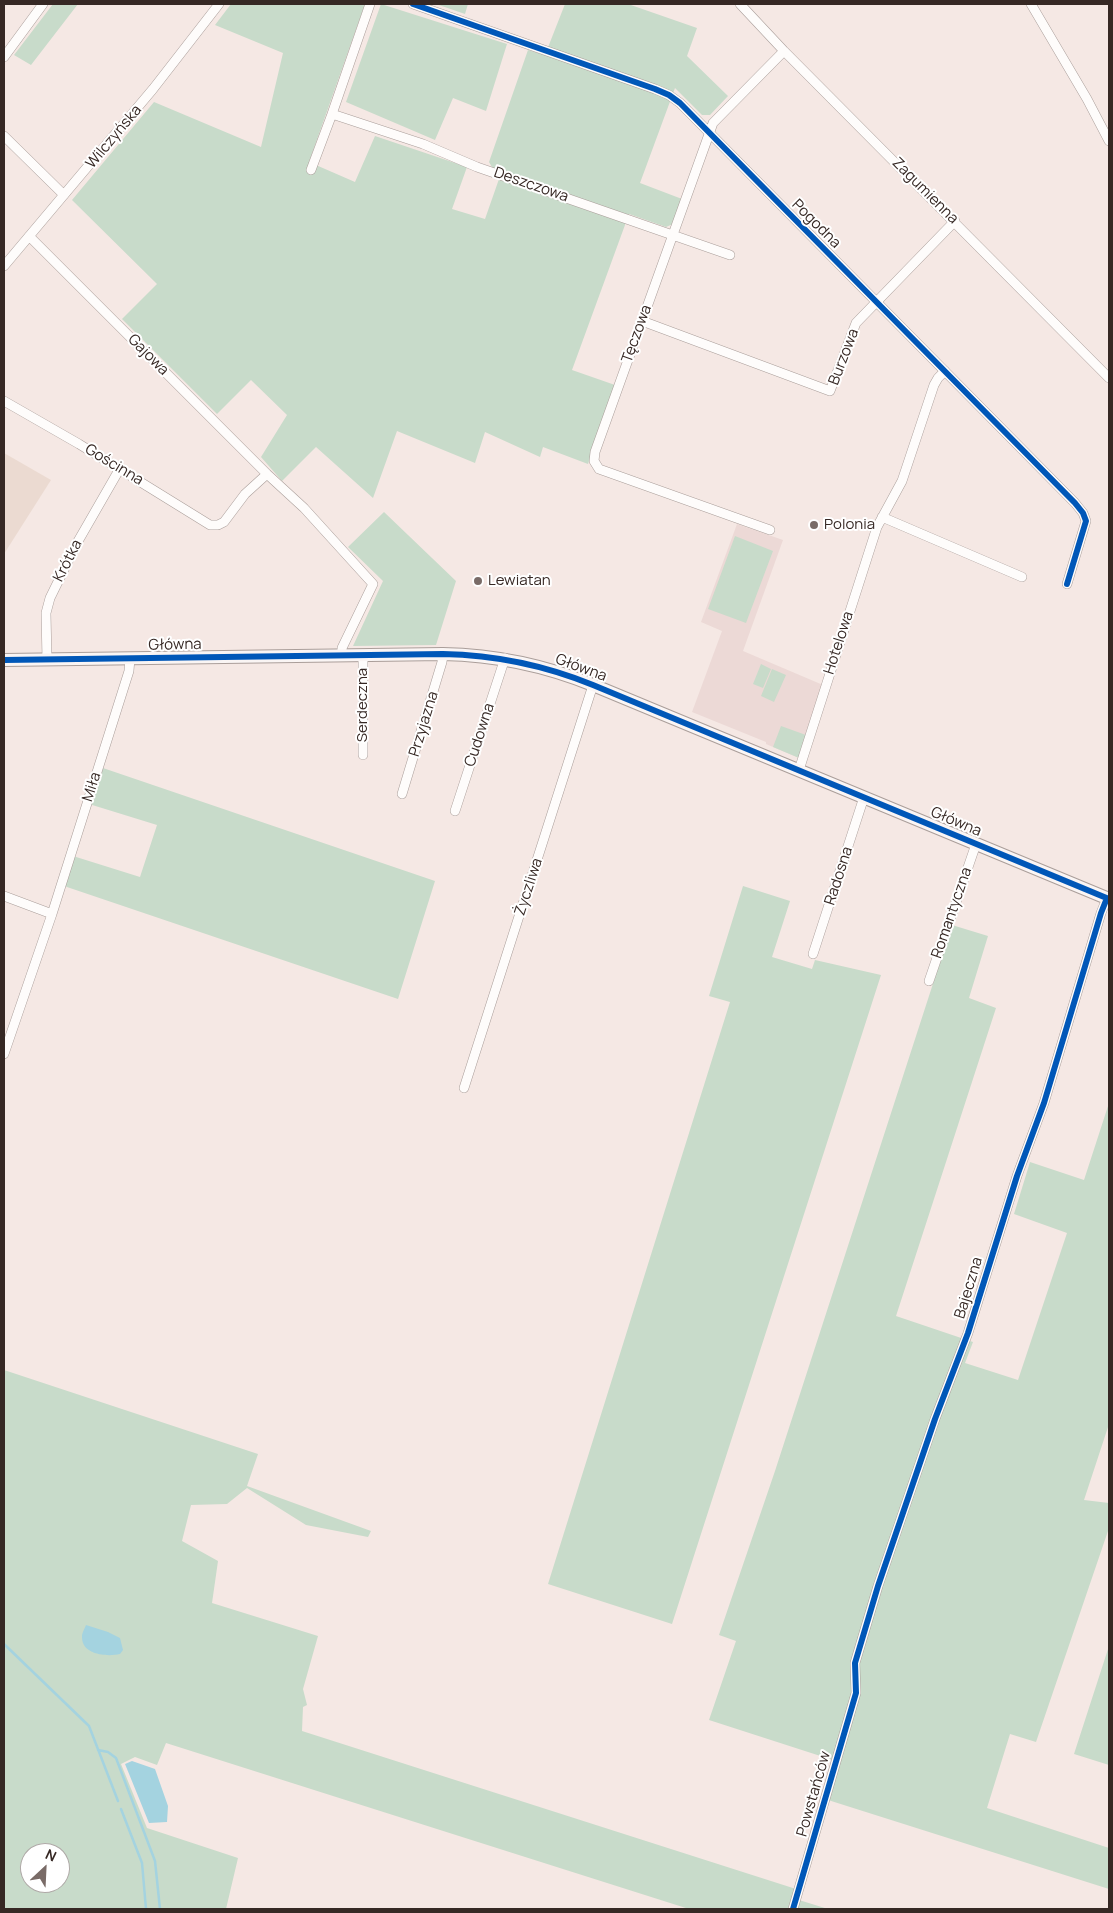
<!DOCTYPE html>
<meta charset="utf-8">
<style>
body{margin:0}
#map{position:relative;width:1113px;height:1913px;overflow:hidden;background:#f5e8e4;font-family:Manrope,sans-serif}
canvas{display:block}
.frame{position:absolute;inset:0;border:5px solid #362824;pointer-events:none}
.north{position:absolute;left:20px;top:1843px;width:50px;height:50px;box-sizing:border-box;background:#fff;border:1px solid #afa9a7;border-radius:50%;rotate:25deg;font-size:14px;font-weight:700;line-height:20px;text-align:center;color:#362824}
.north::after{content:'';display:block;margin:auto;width:18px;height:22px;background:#796b67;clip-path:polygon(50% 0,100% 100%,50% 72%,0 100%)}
</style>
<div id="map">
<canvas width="1113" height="1913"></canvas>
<div class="frame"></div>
<div class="north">N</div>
</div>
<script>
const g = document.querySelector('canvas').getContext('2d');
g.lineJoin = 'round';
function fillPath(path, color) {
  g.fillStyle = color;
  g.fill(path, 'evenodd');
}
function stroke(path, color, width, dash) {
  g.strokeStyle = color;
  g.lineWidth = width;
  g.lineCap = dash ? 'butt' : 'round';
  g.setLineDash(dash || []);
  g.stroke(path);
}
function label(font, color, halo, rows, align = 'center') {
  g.font = font + ' Manrope,sans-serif';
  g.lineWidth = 4;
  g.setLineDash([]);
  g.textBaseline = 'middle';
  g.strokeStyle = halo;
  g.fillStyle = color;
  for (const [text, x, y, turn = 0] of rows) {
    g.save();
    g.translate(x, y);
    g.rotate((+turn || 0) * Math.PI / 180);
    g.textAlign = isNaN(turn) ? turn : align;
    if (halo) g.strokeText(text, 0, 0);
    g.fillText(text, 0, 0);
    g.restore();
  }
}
const industrial = new Path2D(`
 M4,453L51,480L4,554Z`);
const education = new Path2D(`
 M737,524L783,540L743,651L823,685L799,758L766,744V742L692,712L722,631L701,622Z`);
const green = new Path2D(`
 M53,4H78L31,65L14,55Z
 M231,4H365L309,162L355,182L375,136L467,167L452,209L485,219L499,179L489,162L528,50L545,55L565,4H628L697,28L687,56L728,96L710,115H702L675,88L640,183L682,199L673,224L666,227L629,214L572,370L615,385L588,464L543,447L540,457L485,432L475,463L397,431L373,498L316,447L282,481L261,457L287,415L251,380L217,414L122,319L157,284L72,200L154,102L261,147L283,53L215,25Z
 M381,4L507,44L486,111L453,98L435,140L346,102Z
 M436,4H468L465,14Z
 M384,512L456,581L436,645L353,646L383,581L348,547Z
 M735,536L773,551L746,623L708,609Z
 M761,664L771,669L763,688L753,684Z
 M772,669L786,675L774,702L761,696Z
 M781,726L806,735L799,758L773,747Z
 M100,767L435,881L398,999L64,886L73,856L140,877L157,825L89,804Z
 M743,886L790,901L772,957L812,969L815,960L881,975L672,1624L548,1584L730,1002L709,996Z
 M952,925L988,936L969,998L996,1008L896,1316L973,1342L965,1363L1018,1380L1067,1233L1014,1214L1030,1162L1084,1180L1109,1103V1424L1084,1500L1109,1503V1528L1036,1742L1010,1734L987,1808L1109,1848V1889L828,1800L839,1762L709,1720L736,1641L719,1635L775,1471Z
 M4,1370L258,1454L247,1486L371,1531L368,1537L306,1525L247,1488L227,1504L191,1505L182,1541L218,1561L212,1603L318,1636L303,1689L307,1705L303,1707L302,1731L796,1889L790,1909H689L166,1743L157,1765L135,1757L121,1764L147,1828L238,1858L226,1909H4ZM30,1853H60V1883H30Z
 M1109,1646V1765L1074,1754Z
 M799,1900L828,1909H796Z`);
const water = new Path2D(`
 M86,1625L108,1632L120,1638L123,1650L120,1654C107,1657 81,1655 82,1636C82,1633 85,1628 86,1625Z
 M132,1761L155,1769L168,1806L167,1822L149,1823L125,1764Z`);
const stream = new Path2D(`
 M4,1644L89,1726L118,1801
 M98,1750L108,1752L116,1758L155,1861L160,1909
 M121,1809L142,1863L146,1909`);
const street = new Path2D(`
 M370,4L332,114L423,144L477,167L730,255
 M413,4L655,89L669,95L680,103L1075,503L1083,513L1086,521L1067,584
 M740,4L784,51L1109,378
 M1031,4L1087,99L1109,141
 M4,57L43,4
 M4,136L64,195
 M311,170L332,114
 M29,236L267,474L304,508L373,584L342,648V655
 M4,266L153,89L219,4
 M642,321L830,391L856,323L955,221
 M4,401L79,444L210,525H218L224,522L245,494L267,474
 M882,517L1022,577
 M770,530L599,469L594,461L595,452L713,123L784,51
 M47,660L46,613L50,598L77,543L119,470
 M363,755V655
 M799,770L877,527L902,481L934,385L938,378L945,371
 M402,794L442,662L443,654
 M455,811L505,658
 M4,896L52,914
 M813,954L864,797
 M929,981L976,844
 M4,1054L52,914L129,671L130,658
 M464,1088L593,685
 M793,1909L856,1693L855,1663L878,1586L935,1419L968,1333L1017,1176L1044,1103L1101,913L1107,898`);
const secondary = new Path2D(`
 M4,660L443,654C496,655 544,665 593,685L1109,899`);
const cycleway = new Path2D(`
 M413,4L655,89L669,95L680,103L1075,503L1083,513L1086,521L1067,584
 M4,660L443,654C496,655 544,665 593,685L1109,899
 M793,1909L856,1693L855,1663L878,1586L935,1419L968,1333L1017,1176L1044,1103L1101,913L1107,898`);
const markers = [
 [814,525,5,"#796b67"],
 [478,581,5,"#796b67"]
];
const streetNames = [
 ["Wilczyńska",114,137,-50],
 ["Deszczowa",531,185,19],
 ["Zagumienna",925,191,45],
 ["Pogodna",816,224,45],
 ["Tęczowa",637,334,-70],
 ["Gajowa",148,355,45],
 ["Burzowa",844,357,-69],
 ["Gościnna",114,465,31],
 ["Krótka",68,561,-63],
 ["Hotelowa",839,643,-72],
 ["Główna",175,645,-1],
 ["Główna",581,668,20],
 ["Serdeczna",363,705,-90],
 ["Przyjazna",424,724,-73],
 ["Cudowna",480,735,-72],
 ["Miła",92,787,-72],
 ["Główna",956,822,23],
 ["Radosna",839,876,-72],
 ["Życzliwa",529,887,-72],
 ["Romantyczna",952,913,-71],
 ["Bajeczna",969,1288,-73],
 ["Powstańców",814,1794,-74]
];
const poiNames = [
 ["Polonia",824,525],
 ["Lewiatan",488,581]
];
fillPath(industrial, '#ebdad1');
fillPath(education, '#ecd9d6');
fillPath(green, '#c8dbca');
fillPath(water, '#a4d3e0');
stroke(stream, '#a4d3e0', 2.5);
stroke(street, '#aa9e9a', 10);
stroke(secondary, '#aa9e9a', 14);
stroke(street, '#fefcfb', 9);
stroke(secondary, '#faf5f4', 12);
stroke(cycleway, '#0057b8', 6);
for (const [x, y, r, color] of markers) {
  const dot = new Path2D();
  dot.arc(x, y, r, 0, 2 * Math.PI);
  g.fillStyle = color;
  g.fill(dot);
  stroke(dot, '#fff', 2);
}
label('15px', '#362824', '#fff', streetNames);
label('15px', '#362824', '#fff', poiNames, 'left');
</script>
